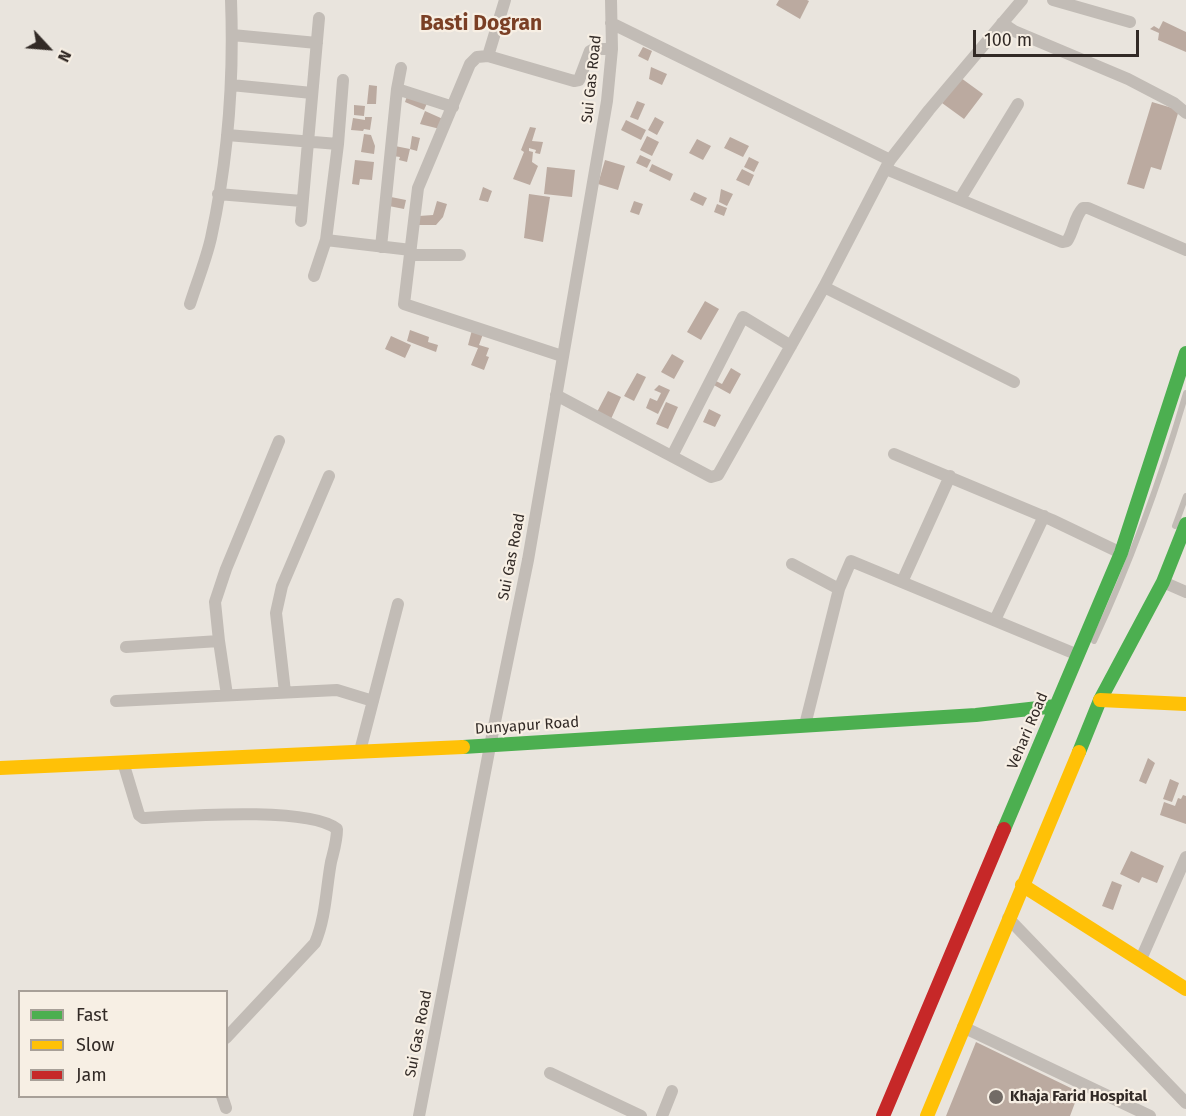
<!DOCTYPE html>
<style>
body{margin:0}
#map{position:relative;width:1186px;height:1116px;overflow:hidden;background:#e9e4dd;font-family:"Fira Sans",sans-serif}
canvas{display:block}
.legend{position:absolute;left:18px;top:990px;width:210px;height:108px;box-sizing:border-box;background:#f7efe4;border:2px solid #a8a098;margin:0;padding:8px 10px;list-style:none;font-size:18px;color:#322a26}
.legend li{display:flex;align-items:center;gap:12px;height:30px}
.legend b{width:30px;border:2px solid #a8a098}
.north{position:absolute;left:18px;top:18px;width:60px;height:60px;-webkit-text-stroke:4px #f7efe4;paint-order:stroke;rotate:116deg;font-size:16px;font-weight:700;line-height:24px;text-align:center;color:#322a26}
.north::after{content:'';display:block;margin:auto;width:21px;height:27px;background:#322a26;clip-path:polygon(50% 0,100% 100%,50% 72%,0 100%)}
.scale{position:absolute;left:973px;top:30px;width:166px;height:27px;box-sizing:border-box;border:3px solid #322a26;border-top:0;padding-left:8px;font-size:18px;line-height:21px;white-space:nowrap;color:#322a26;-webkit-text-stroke:4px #f7efe4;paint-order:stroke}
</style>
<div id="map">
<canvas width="1186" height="1116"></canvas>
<ul class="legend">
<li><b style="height:8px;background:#4caf50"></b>Fast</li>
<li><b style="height:8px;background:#ffc107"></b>Slow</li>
<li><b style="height:8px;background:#c62828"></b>Jam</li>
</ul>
<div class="north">N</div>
<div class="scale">100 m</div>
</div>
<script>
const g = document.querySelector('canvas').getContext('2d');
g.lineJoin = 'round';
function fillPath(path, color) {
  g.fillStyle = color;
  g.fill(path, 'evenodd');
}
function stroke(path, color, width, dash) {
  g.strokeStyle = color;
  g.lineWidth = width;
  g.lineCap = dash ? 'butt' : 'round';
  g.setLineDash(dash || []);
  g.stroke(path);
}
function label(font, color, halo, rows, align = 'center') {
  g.font = font + ' "Fira Sans",sans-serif';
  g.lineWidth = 4.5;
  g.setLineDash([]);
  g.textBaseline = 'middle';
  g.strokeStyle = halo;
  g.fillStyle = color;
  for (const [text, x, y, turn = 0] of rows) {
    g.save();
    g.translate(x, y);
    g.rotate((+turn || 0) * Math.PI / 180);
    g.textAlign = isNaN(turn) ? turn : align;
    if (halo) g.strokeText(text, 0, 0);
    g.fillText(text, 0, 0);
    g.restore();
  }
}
const building = new Path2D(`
 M779,0H807L809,1L800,19L776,5Z
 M1163,21L1186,32V52L1158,40L1159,33L1150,29L1154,26L1159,29Z
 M643,47L652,51L648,61L638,56Z
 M651,67L667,74L662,85L649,79Z
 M961,78L983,94L964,119L942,103Z
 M369,85L377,86L376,104H367Z
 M408,93L428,101L424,110L405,102Z
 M637,101L645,104L638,120L630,117Z
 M1152,102L1179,110L1161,170L1151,167L1144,189L1127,184Z
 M354,105L365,106L364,116L354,115Z
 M425,111L443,119L440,129L420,124Z
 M365,117H372L370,130L364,129L363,131L351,130L353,118L365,120Z
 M655,117L664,122L657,135L648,130Z
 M626,120L646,130L641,140L621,130Z
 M530,127L536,128L532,141L543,142L540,154L535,153L536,150L529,148V151L533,152L532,162L538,166L530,185L513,179L524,152L521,150Z
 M364,134L371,135L375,146L374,154L361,152Z
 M412,136L420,138L417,151L410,149L407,162L399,160L400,157L393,156L395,146L410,149Z
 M647,136L659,142L652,156L640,150Z
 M730,137L749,146L743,157L724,148Z
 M697,139L711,146L703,160L689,153Z
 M640,155L651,160L647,168L636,163Z
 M749,157L759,162L754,172L744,167Z
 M355,160L374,162L372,180L360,179L359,185L352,184Z
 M605,160L625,166L618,190L598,184Z
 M652,164L673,174L670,181L649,171Z
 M547,167L575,170L572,197L544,194Z
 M742,169L754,175L749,186L736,180Z
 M483,187L492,191L488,202L479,200Z
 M721,189L733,194L727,206L719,202Z
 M694,192L707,198L703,206L690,200Z
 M529,194L550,197L543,242L524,238Z
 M391,197L406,200L404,209L389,206Z
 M437,201L447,204L443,217L436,225H419V216L433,215Z
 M634,201L643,204L639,215L630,212Z
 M717,204L727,208L724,216L714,212Z
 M705,301L719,309L701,340L687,332Z
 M410,330L429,337L428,342L438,345L436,352L407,341Z
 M472,330L483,334L479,345L489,348L486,356L489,357L484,370L471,365L478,348L468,345Z
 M391,336L411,345L405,358L385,349Z
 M672,354L684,361L674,379L661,372Z
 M731,368L741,374L730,394L712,384L714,380L722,384Z
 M637,373L646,377L634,401L624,396Z
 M659,385L670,390L658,414L646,408L650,398L657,401L661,393L654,390Z
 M608,391L621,397L611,419L597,412Z
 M666,402L678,407L668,429L656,424Z
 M709,409L721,415L715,427L703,422Z
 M1148,758L1155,763L1146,784L1139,781Z
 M1170,779L1179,783L1172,802L1163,799Z
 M1183,795L1186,796V824L1160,815L1164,802L1175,806L1178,798L1181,799Z
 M1131,851L1164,866L1157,883L1142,877L1139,883L1120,874Z
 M1112,881L1122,885L1113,910L1102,906Z
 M976,1042L1079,1092L1070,1116H946Z`);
const lane = new Path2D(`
 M1175,526L1186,496
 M1094,641C1131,561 1161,479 1186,393`);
const street = new Path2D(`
 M1053,0L1130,22
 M611,23L890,160
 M1002,23L1014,31L1128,79L1174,103L1186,113
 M232,35L317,43
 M488,56L505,0
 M231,85L312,93
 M397,89L453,107
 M227,135L338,144
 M886,169L1062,242L1067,241C1074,231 1074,217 1083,208H1088L1186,250
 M218,194L302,201
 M960,199L1018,104
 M301,221L319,18
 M326,240L411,250
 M381,247L397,89L401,68
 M410,255H460
 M314,276L326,240L338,144L343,80
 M824,287L1014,382
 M190,304C197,282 206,260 211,238C228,160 234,79 231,0
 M562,356L404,304L418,188L470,64L477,57L488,56L574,81L579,80L590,51L594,49H612
 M556,395L711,477L718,475L824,287L890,160L929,110L1022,0
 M894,454L1052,520L1121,553
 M672,456L743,317L791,346
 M792,564L839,589
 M902,582L950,476
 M1163,582L1186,592
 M995,620L1044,516
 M126,647L219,641
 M285,692L276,613L282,586L329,476
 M227,695L219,641L215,602L226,569L279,441
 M116,701L337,690L373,701
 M805,725L839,589L851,561L1078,655
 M360,751L398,604
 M123,762L139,815L143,818C183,816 308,806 337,829C337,841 334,850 331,862C326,889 326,917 315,943L226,1038
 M1008,918L1186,1103
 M1141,959L1186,857
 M963,1027L1150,1116
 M550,1073L641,1116
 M222,1096L226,1108
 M419,1116L490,746L528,560L607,101L612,49L611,0
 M662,1116L672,1091`);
const fast = new Path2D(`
 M463,747L976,715L1056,706
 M1079,752L1100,700L1163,582L1186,524
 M1004,829L1121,553L1186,353`);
const slow = new Path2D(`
 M1100,700L1186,704
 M0,768L463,747
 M1022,885L1186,989
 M927,1116L1079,752`);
const jam = new Path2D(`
 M883,1116L1004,829`);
const markers = [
 [996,1097,8,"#726b66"]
];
const streetNames = [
 ["Sui Gas Road",592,79,-84],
 ["Sui Gas Road",512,557,-79],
 ["Dunyapur Road",527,726,-4],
 ["Vehari Road",1028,731,-67],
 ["Sui Gas Road",419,1034,-79]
];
const poiNames = [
 ["Khaja Farid Hospital",1010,1097]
];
const districtNames = [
 ["Basti Dogran",481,24]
];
fillPath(building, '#bbaaa0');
stroke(lane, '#c2bcb6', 6);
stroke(street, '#c2bcb6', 12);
stroke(fast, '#4caf50', 14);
stroke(slow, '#ffc107', 14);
stroke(jam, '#c62828', 14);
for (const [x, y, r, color] of markers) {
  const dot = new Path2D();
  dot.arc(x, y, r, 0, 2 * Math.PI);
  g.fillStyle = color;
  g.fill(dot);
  stroke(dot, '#f7efe4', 2);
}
label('15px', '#322a26', '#f7efe4', streetNames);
label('bold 15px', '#322a26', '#f7efe4', poiNames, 'left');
label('bold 21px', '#7a3f25', '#f7efe4', districtNames);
</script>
